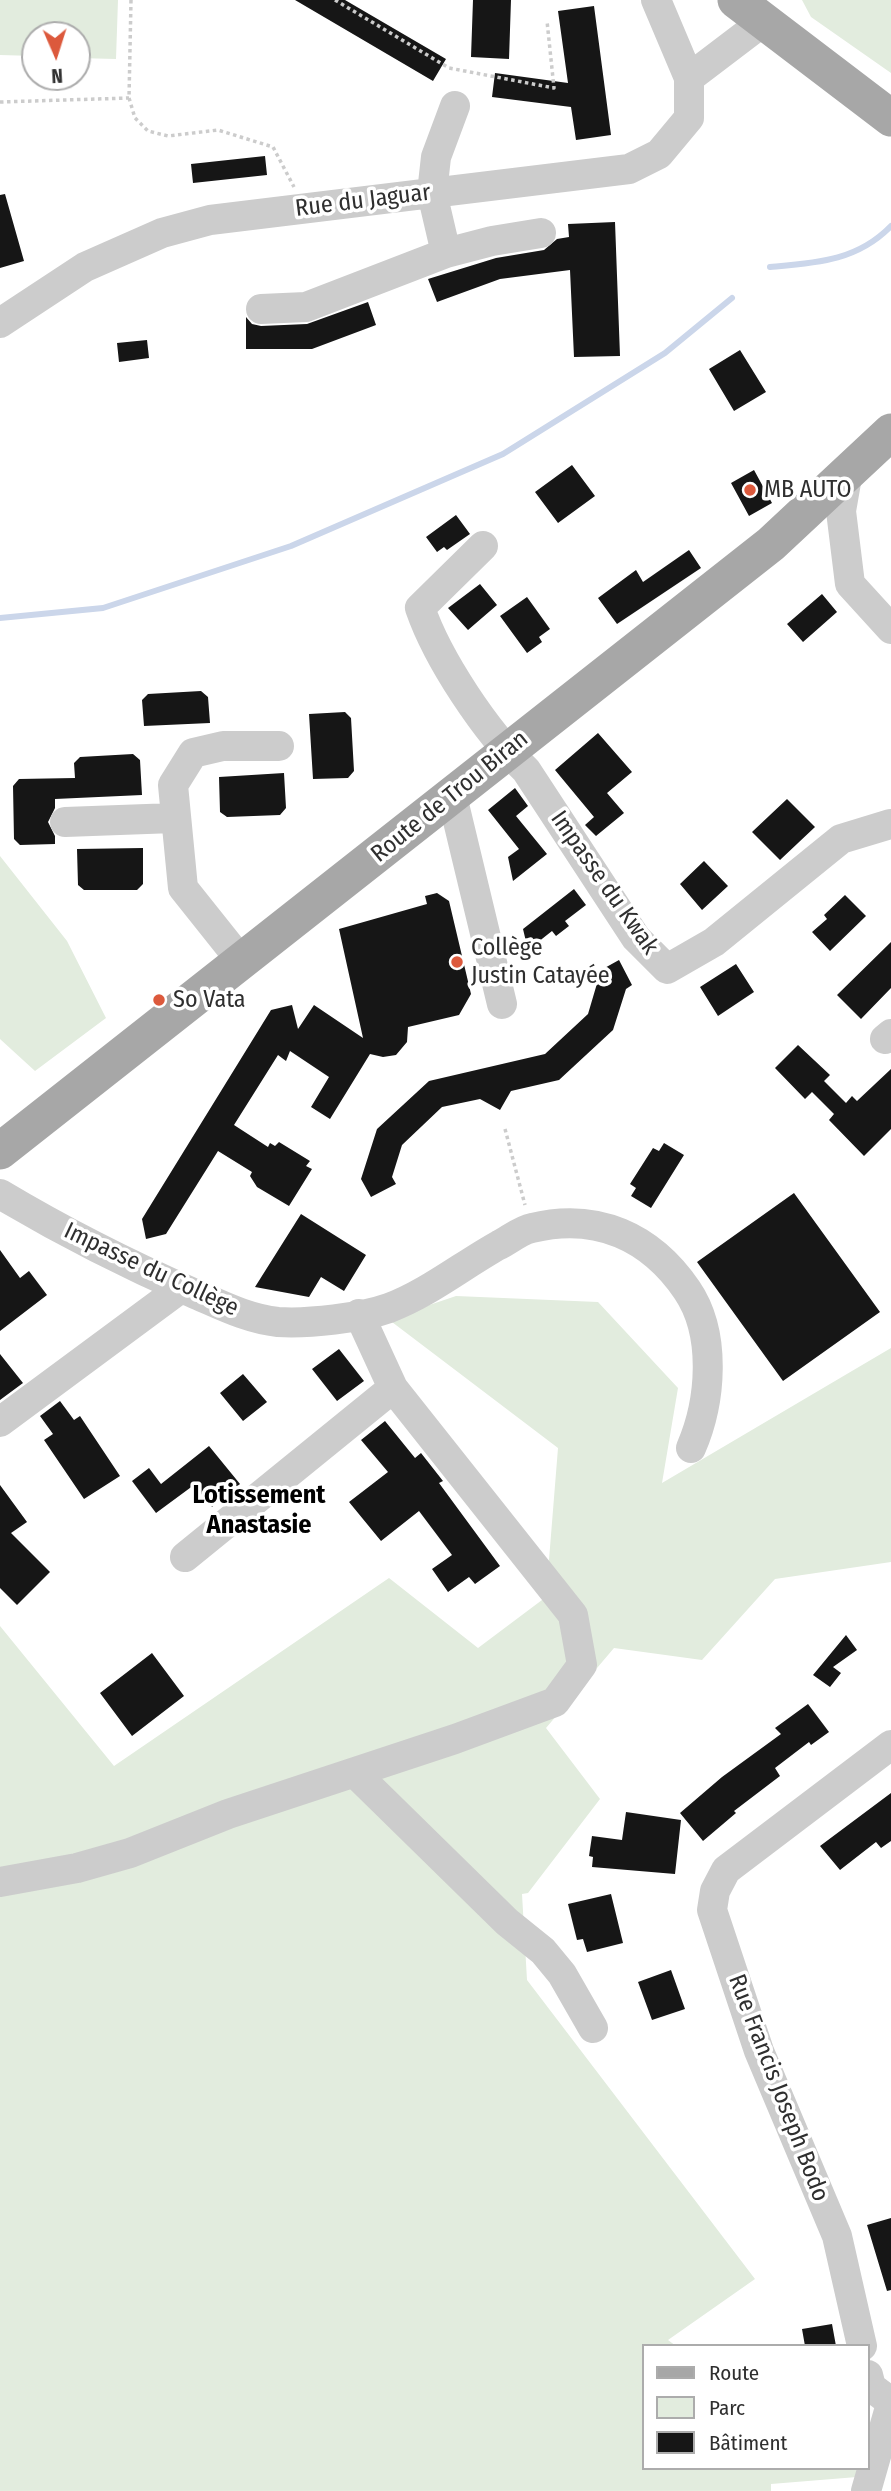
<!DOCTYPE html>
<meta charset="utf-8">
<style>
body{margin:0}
#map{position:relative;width:891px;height:2491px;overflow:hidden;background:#fff;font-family:"Fira Sans Condensed",sans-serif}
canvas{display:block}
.legend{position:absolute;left:642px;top:2344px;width:228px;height:126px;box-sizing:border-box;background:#fff;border:2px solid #acacac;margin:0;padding:9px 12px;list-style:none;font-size:21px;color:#2f2f2f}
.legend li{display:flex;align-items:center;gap:14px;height:35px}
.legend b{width:35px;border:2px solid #acacac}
.north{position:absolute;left:21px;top:21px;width:70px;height:70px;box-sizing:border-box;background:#fff;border:2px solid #acacac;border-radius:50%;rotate:177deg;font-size:19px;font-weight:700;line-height:28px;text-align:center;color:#2f2f2f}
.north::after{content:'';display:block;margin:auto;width:24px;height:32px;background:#dc593c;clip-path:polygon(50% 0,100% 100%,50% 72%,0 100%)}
</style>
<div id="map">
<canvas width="891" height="2491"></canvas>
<ul class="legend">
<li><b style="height:9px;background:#a7a7a7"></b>Route</li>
<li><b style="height:19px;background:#e2ecde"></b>Parc</li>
<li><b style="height:19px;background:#161616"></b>Bâtiment</li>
</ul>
<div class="north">N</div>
</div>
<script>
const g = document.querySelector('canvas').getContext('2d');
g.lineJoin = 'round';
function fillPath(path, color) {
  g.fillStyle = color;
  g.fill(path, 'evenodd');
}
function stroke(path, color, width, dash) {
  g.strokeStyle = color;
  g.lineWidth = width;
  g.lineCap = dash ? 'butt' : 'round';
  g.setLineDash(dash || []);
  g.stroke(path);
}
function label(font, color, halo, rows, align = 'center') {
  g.font = font + ' "Fira Sans Condensed",sans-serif';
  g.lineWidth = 7;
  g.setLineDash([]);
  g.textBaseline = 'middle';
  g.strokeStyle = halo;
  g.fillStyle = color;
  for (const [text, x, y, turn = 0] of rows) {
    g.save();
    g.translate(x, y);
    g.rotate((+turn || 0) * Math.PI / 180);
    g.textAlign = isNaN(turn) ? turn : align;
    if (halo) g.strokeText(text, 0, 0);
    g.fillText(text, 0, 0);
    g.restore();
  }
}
const green = new Path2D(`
 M0,0H118L116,59L77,58V35H35V56L0,55Z
 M802,0H891V73L811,17Z
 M0,856L67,941L106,1018L35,1071L0,1039Z
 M456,1296L598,1302L678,1388L662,1483L891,1348V1562L775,1579L702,1660L614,1648L546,1728L600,1799L528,1893L522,1894L527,1980L755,2279L668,2340L676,2346H644V2468H859L857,2477L771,2484V2491H0V1626L114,1766L389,1578L478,1648L546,1597L558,1448L388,1319Z`);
const stream = new Path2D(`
 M770,267C816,263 857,261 891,226
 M0,618L103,608L291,546L503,454L665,353L732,298`);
const building = new Path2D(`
 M295,0H345L446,59L433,81Z
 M473,0H511L509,59L471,57Z
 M594,6L611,135L576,140L571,107L492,97L495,73L568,83L558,11Z
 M265,156L267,175L193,183L191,164Z
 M5,194L24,261L0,268V195Z
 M615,222L620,356L574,357L570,270L500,279L437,302L428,279L496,258L544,250L557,239L569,237L568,224Z
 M368,302L376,325L312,349H246V317L252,324L261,326L307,324Z
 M147,340L149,358L119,362L117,343Z
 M740,350L766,392L734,411L709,369Z
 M572,465L595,496L558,523L535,492Z
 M754,470L772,503L749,516L731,483Z
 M456,515L470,534L447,550L444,547L437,552L426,537Z
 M689,550L701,568L617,624L598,598L636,570L643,582Z
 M480,584L497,605L468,630L448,608Z
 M822,594L837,612L803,642L787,624Z
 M527,597L550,629L539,637L542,642L527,653L500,616Z
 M201,691L208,697L210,723L144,726L142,700L148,694Z
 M345,712L351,718L354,771L348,778L313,779L309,714Z
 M598,733L632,772L607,793L624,813L596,836L585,825L594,817L555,770Z
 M133,754L140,760L142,795L55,799V808L48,822L55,836V844L20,845L14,839L13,786L19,779L75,778L74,763L80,757Z
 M284,773L286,808L280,815L227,817L220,812L219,777Z
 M515,788L528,806L516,816L547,854L513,881L508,857L519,849L488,810Z
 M787,799L815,827L780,860L752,832Z
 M143,848V884L137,890H84L78,885L77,849Z
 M704,861L728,886L702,910L680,884Z
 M574,889L586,905L565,921L569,926L556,936L552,931L528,950L523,929Z
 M437,893L449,901L471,994L459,1015L408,1027L407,1042L396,1055L383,1057L370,1054L330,1119L311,1107L329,1077L290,1051L286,1061L278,1055L234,1125L268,1147L270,1143L275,1146L279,1142L310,1161L306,1166L312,1169L289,1206L257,1187L250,1176L252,1172L218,1151L166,1234L146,1239L142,1219L271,1010L292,1005L298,1029L314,1005L363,1038L339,929L427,904L425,896Z
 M845,895L866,916L830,951L812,932L827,919L824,915Z
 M891,942V988L861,1019L837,995Z
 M619,960L632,985L626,989L613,1030L559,1080L511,1091L500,1110L480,1099L442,1107L402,1145L392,1177L396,1184L371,1197L361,1179L377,1129L429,1081L545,1054L588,1014L601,970Z
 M736,964L754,992L718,1016L700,987Z
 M798,1045L830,1075L824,1081L846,1103L852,1096L857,1101L891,1069V1129L864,1156L829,1120L834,1114L812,1092L805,1099L775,1068Z
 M664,1143L684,1155L651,1208L631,1196L636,1188L630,1184L653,1148L659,1151Z
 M794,1193L880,1312L783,1381L697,1262Z
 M301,1214L366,1255L344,1291L321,1277L309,1297L255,1287Z
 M0,1250L20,1278L29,1271L47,1295L0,1331Z
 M339,1349L364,1381L337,1401L312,1369Z
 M0,1354L23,1383L0,1400Z
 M243,1374L267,1402L243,1421L220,1393Z
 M60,1401L74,1420L80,1416L120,1476L84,1499L44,1440L53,1434L40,1416Z
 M385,1421L415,1458L421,1453L443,1481L439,1483L500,1566L475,1584L469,1577L448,1592L432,1569L452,1555L419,1511L381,1541L349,1502L388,1472L361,1440Z
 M209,1446L240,1484L212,1507L194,1485L156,1513L132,1481L149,1468L161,1484Z
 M0,1485L27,1522L11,1533L50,1572L17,1605L0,1588Z
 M846,1635L857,1650L833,1667L841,1673L830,1687L813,1675Z
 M152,1653L184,1696L132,1736L100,1693Z
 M808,1704L829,1732L811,1745L809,1742L775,1768L780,1776L734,1811L736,1813L703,1841L680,1813L722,1777L781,1734L775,1728Z
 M891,1793V1841L881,1848L876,1842L840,1870L820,1846Z
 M626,1812L681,1820L675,1874L592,1867L593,1857L589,1856L592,1836L622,1840Z
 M611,1894L623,1943L587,1952L583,1939L577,1940L568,1904Z
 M671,1970L685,2009L652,2020L638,1982Z
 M891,2218V2290L887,2291L867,2225Z
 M832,2324L836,2346H805L802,2329Z`);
const path = new Path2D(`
 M131,0L129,98L135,118L148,131L168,136L218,130L273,147L294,187
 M335,0L449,68L554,88L547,21
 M0,102L129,98
 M505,1129L525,1205`);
const minor = new Path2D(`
 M689,78L764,21
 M446,253L432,193L436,157L455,106
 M261,309L306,307L446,253L492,241L541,233
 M0,323L85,267L162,233L210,220L629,169L659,154L689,118V78L656,0
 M848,471L841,511L850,584L891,629
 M483,546L420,608C438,660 486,732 526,770L636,938L667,969L714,942L841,839L890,824
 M452,796L502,1004
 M65,822L174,818
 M242,962L183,888L173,785L193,753L223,746H279
 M885,1039L891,1034
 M0,1194C62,1231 127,1264 193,1293C221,1305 248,1319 278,1322C308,1324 361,1318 389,1308C427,1294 463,1265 499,1245C509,1240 521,1230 532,1228C597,1212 651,1237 687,1290C717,1334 711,1402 691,1448
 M0,1422L181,1288
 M185,1557L393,1388
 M355,1773L507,1922L543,1951L562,1974L593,2028
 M0,1882L77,1868L130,1853L228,1814L455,1739L555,1702L582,1665L573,1615L393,1388L359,1314
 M862,2346L837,2236L759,2051L712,1910L715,1891L726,1870L891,1745
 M868,2375L871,2387L891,2402
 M866,2491L891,2404`);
const major = new Path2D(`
 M736,0L891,118
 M0,1151L771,544L891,432`);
const markers = [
 [750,490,7,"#dc593c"],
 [457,962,7,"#dc593c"],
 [159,1000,7,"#dc593c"]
];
const streetNames = [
 ["Rue du Jaguar",363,201,-7],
 ["Route de Trou Biran",450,797,-39],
 ["Impasse du Kwak",604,883,55],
 ["Impasse du Collège",151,1270,25],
 ["Rue Francis Joseph Bodo",778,2088,69]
];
const poiNames = [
 ["MB AUTO",764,490],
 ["Collège",471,948],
 ["Justin Catayée",471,976],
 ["So Vata",173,1000]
];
const neighbourhoodNames = [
 ["Lotissement",259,1496],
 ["Anastasie",259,1526]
];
fillPath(green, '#e2ecde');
stroke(stream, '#cbd6ea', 6);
fillPath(building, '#161616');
stroke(path, '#ccc', 3.5, [3.5, 3.5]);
stroke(minor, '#ccc', 30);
stroke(major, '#a7a7a7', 37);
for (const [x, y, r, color] of markers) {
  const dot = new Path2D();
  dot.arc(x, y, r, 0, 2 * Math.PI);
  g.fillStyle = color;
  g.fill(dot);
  stroke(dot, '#fff', 2.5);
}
label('24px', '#2f2f2f', '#fff', streetNames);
label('24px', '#2f2f2f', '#fff', poiNames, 'left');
label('bold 26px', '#000', '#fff', neighbourhoodNames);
</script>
